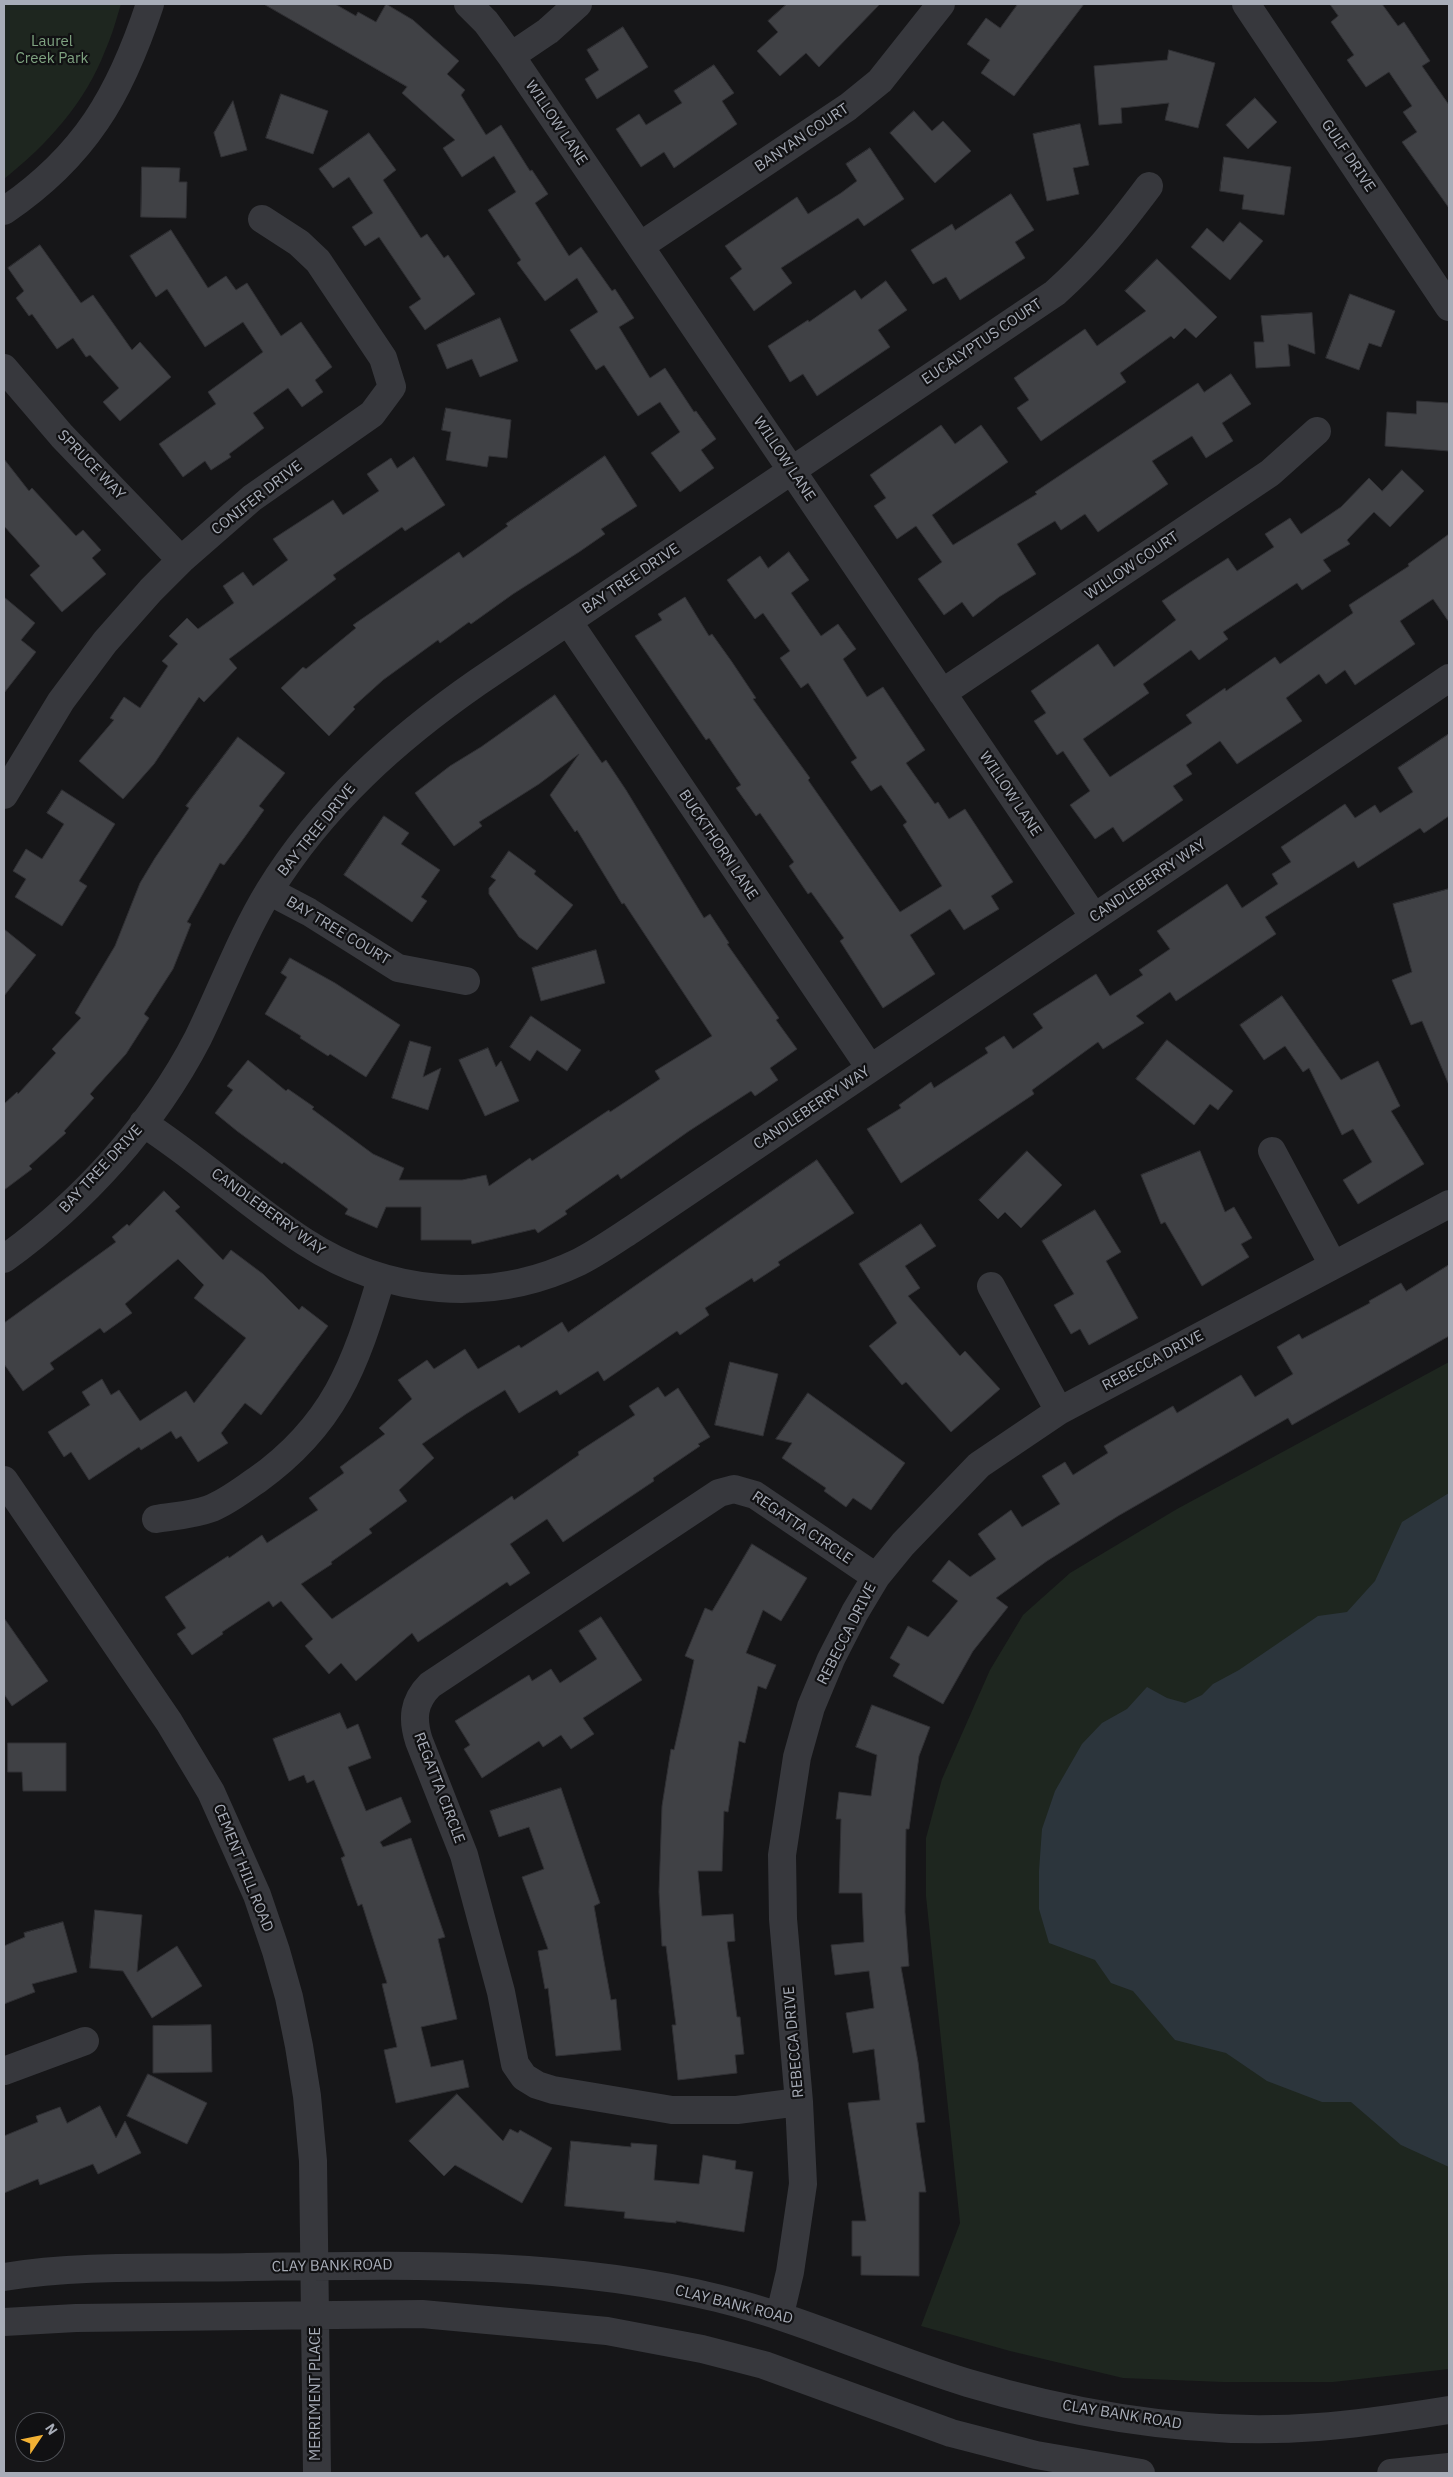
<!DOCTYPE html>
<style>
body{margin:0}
#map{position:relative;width:1453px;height:2477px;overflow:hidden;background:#161618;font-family:"IBM Plex Sans",sans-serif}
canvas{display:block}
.frame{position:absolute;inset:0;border:5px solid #a8adb8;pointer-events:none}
.north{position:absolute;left:15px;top:2412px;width:50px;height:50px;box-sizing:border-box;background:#111113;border:1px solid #4d4f55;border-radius:50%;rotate:56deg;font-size:14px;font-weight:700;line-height:20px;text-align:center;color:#a8adb8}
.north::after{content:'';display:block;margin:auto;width:18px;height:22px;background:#f2b134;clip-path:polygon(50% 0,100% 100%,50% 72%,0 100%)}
</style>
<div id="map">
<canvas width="1453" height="2477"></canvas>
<div class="frame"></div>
<div class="north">N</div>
</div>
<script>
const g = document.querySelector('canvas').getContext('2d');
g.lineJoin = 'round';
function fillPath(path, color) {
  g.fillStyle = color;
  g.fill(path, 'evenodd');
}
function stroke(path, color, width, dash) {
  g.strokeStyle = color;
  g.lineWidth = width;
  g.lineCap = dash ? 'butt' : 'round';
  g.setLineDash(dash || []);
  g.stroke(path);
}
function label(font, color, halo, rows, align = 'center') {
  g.font = font + ' "IBM Plex Sans",sans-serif';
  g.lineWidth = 4.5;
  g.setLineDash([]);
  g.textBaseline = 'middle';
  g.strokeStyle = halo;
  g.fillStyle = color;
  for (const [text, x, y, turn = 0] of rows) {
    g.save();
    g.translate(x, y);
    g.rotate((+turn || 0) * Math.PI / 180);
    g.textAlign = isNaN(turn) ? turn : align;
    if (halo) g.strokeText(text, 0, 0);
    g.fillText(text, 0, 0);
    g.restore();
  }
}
const green = new Path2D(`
 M4,4H121C116,20 112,36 105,51C85,103 47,145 4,179Z
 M1449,1362V2369L1333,2382H1223L1123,2378L1010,2351L921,2326L960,2223L926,1896V1838L942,1779L990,1670L1023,1615L1070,1573L1177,1509Z`);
const water = new Path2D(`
 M1449,1493V2167L1401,2145L1351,2102H1322L1267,2081L1226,2053L1175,2040L1133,1991L1111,1983L1095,1960L1049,1943L1039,1909V1871L1042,1829L1055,1791L1082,1744L1102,1723L1127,1709L1147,1687L1167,1698L1185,1703L1202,1695L1213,1684L1239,1670L1318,1616L1347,1612L1375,1581L1402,1522Z`);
const building = new Path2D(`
 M264,4H335L356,16L358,12L376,22L386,4L413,20L459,61L447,74L465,90L461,95L486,135L501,125L530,171L532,170L548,194L535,203L569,256L581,247L612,291L615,289L634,318L619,327L650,378L665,368L694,412L696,411L716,439L701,450L714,468L680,492L651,453L680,432L660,402L638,416L604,365L596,370L570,330L598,312L577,278L545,301L517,263L521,260L488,210L516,192L494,156L462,177L443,148L455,140L402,93L407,87Z
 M787,4H880L819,67L806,53L780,76L757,51L778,32L768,21Z
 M1018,4H1084L1014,96L981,73L990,60L967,44L986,18L1000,28Z
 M1330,4H1382L1398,26L1404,22L1430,61L1422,66L1449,105V208L1402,142L1417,132L1403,112L1412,106L1389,72L1366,87L1347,60L1354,55L1331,22L1338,16Z
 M623,27L648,67L597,99L585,79L599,70L587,50Z
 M1169,50L1215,63L1198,128L1165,120L1169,103L1121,108L1122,123L1099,125L1094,66L1167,60Z
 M714,65L734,93L722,101L737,124L674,168L664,152L641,167L616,129L639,114L646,125L682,103L674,91Z
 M281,94L328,111L313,154L266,138Z
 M1255,98L1277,122L1248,149L1226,125Z
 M233,101L247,150L221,157L214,133Z
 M914,111L932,131L943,121L971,151L935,183L890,133Z
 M1080,124L1089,165L1073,168L1079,194L1047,201L1033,134Z
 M369,133L396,170L383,180L421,238L427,234L444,258L448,255L475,294L425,330L409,307L421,299L379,237L365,246L352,227L373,213L349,177L333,188L319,169Z
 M870,148L904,199L864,226L858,218L781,268L792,283L754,311L730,278L742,269L725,246L797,197L808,214L841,193L857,181L846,164Z
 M1224,157L1291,167L1284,215L1242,209L1244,195L1220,191Z
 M142,167L180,168L179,182H187L186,218L141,217Z
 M1011,194L1034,230L1015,242L1025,258L960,300L946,277L933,284L911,250L952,224L955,230Z
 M1240,222L1263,241L1230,280L1191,247L1207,228L1223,242Z
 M171,230L208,288L226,276L236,290L247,283L281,336L301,322L332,367L315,380L323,392L302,407L288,388L253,413L264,428L229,454L231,457L211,470L205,461L183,477L159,444L216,404L208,392L263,352L243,322L205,347L167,289L156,297L130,256Z
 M40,245L81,303L93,295L132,350L140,342L171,377L120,421L103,402L119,388L90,355L86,357L73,338L57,349L32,314L29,316L16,298L24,291L8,268Z
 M1157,259L1217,317L1196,338L1185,328L1174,339L1171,336L1120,373L1126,382L1041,441L1017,408L1029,400L1014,378L1085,329L1097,346L1146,311L1125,291Z
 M886,281L907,310L878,330L890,347L817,396L803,374L790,382L768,346L808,320L809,322L855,290L861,299Z
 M1350,294L1395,311L1381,347L1369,343L1359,370L1326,358Z
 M1312,313L1315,354L1288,344L1290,366L1256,368L1254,342H1264L1261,316Z
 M500,318L518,361L480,377L472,359L447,369L437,345Z
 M1231,374L1251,404L1222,423L1233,441L1206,458L1192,436L1152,461L1168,484L1098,532L1085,514L1061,530L1055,521L1017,544L1036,574L999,597L973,617L962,602L944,615L918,579L942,562L916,526L897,539L874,506L886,498L870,475L941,425L955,444L981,425L1008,462L932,515L953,545L1037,494L1035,492L1198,383L1204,392Z
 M1417,401L1449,403V451L1385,446L1387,412L1416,414Z
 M446,408L511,420L507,458L489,456L487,467L446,460L451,432L442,430Z
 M605,456L637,506L601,529L605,534L579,552L513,594L471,624L469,622L440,643L438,640L383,680L353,707L355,709L329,736L281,688L303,667L306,669L356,628L353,625L459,552L463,558L508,526L506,524Z
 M414,457L445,505L405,531L402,527L333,575L336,579L229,659L237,668L204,702L199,697L154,764L123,799L79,761L114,720L110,718L124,697L140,708L168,666L162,661L178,644L169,636L187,618L198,629L234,603L223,586L243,572L253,586L288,560L273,539L333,500L343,515L379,491L367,474L391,458L397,468Z
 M4,459L29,491L32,488L76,536L83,530L101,550L92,558L106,574L62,612L30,575L40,566L4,526Z
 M1402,470L1424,491L1390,527L1374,512L1347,540L1350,544L1323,560L1331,571L1302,590L1297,583L1223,632L1228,639L1199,660L1191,650L1143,684L1149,693L1083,739L1110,777L1192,723L1186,715L1225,688L1226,691L1275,657L1280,664L1353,613L1349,605L1409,566L1408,564L1449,534V622L1433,599L1400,621L1415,644L1355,685L1345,670L1326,684L1319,674L1286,698L1302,721L1237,764L1220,741L1186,765L1192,774L1173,786L1183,800L1123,842L1113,827L1095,839L1070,805L1090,791L1063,751L1057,755L1034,721L1046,713L1031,691L1098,644L1114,667L1176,620L1162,601L1189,583L1228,558L1237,571L1274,547L1265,534L1290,518L1301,534L1341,507L1369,478L1382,491Z
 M789,552L809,580L791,593L821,636L838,624L856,649L843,659L867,697L883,687L925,750L906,763L935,804L938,802L949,819L965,809L1013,882L991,896L999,909L964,930L950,909L910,935L935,974L883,1008L840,941L844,938L811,892L808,894L789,866L794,862L760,813L756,816L736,788L741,785L709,738L706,740L635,636L662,620L658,614L685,597L709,636L712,634L732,662L756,698L753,699L810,778L808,780L900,912L942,886L903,825L907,822L881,785L871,791L851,762L857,758L808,683L801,688L780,658L790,651L763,613L755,619L727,580L760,556L768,568Z
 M4,597L35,623L21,640L36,652L4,693Z
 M555,695L602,763L606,760L626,790L704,918L710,914L729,943L727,944L779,1018L776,1020L797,1049L770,1068L778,1080L755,1096L751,1091L689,1131L621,1179L618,1174L565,1211L567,1214L538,1233L535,1229L472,1244L471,1240H421V1207H386L377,1228L345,1214L348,1209L284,1162L282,1164L237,1131L215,1113L233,1090L227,1086L248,1060L286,1091L288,1089L314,1107L312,1109L373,1154L404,1168L399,1180H462L486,1175L489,1186L530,1158L532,1161L609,1110L610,1112L660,1079L655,1071L712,1036L624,903L622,904L577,830L575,832L550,795L579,754L539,784L479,822L482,826L454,846L415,793L450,766L481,747Z
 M1449,734V816L1424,833L1420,828L1358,868L1354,861L1265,917L1276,934L1176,1001L1170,992L1136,1016L1144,1023L1103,1049L1098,1042L1032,1090L1034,1094L901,1183L867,1129L901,1108L899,1105L931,1082L934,1088L988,1053L985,1048L1004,1036L1013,1049L1043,1028L1033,1014L1096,974L1110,996L1143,975L1139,970L1170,949L1157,931L1227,884L1242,908L1278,884L1272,874L1291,862L1281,847L1345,804L1355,818L1375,805L1380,813L1413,792L1398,768Z
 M238,737L285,773L259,806L264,810L244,838L224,865L220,863L187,922L191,924L173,969L144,1014L149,1018L126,1054L90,1094L94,1098L64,1131L66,1133L29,1166L32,1169L4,1190V1104L17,1092L18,1094L56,1053L52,1049L81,1018L75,1013L115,946L140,883L155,858L189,808L186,806Z
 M62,790L115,824L79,881L87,886L62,926L15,897L26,879L13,871L26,849L42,859L64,824L47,813Z
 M384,816L409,833L401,844L440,870L421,897L427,901L412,922L344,875Z
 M509,851L536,871L534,874L573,905L537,950L519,937L489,894V888L496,880L491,877Z
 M1449,889V1085L1422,1021L1411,1025L1392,980L1412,972L1393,904Z
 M4,929L36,955L4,996Z
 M596,950L605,983L541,1001L532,968Z
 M290,958L335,983L400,1025L366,1077L330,1054L328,1056L300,1038L301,1036L265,1014L287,977L281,973Z
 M1282,996L1341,1080L1378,1061L1400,1106L1391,1111L1424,1164L1358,1204L1343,1180L1372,1162L1353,1129L1342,1135L1309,1068L1303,1072L1285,1046L1264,1060L1240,1025Z
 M531,1016L581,1050L567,1071L537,1050L530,1061L510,1047Z
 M1167,1040L1233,1091L1218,1110L1210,1104L1194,1125L1136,1079Z
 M410,1041L431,1047L423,1077L441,1068L428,1110L392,1098Z
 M488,1048L496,1067L501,1061L519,1101L485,1116L459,1060Z
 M1027,1151L1062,1185L1021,1228L1005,1212L998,1219L979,1200Z
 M1200,1151L1225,1212L1234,1207L1252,1238L1241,1244L1249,1257L1202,1286L1165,1222L1161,1224L1141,1175Z
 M817,1160L854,1213L778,1262L780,1265L754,1282L752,1278L705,1308L709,1315L680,1335L677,1331L604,1381L598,1371L560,1395L557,1390L519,1413L505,1390L466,1414L422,1444L434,1458L399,1490L407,1501L369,1529L372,1533L331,1562L332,1564L301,1584L332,1619L512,1496L514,1500L579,1455L578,1452L635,1415L629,1406L658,1387L665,1397L678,1388L710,1437L698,1444L700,1446L653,1478L654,1481L563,1542L547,1519L510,1544L530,1573L510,1586L507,1582L418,1642L412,1633L356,1681L341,1663L329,1674L305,1646L313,1639L281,1601L273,1607L269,1601L222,1632L223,1634L192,1655L177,1634L186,1628L165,1597L228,1556L229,1558L262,1535L267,1543L318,1510L309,1498L344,1473L340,1467L385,1434L379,1428L412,1399L398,1380L427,1360L434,1369L465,1349L478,1369L519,1345L521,1348L562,1322L568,1332Z
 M164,1191L180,1207L175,1211L223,1260L231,1250L263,1274L299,1310L302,1306L328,1326L261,1415L245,1403L221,1433L228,1443L198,1462L181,1436L176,1439L171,1431L141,1450L139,1447L89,1480L71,1452L64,1457L48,1432L90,1405L82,1392L102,1379L111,1395L119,1390L140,1421L186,1391L194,1403L246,1338L194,1298L204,1285L178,1259L125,1304L132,1313L104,1333L100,1328L50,1363L54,1369L23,1391L4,1364V1323L116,1242L112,1237L127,1224L129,1226Z
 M1095,1210L1121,1252L1106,1261L1138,1318L1089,1345L1080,1329L1071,1334L1054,1305L1074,1294L1042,1241Z
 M921,1224L936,1246L905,1266L920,1288L908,1296L960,1356L965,1351L1000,1389L951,1432L906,1382L902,1385L869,1346L897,1323L859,1264Z
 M1449,1265V1336L1292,1425L1288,1418L1118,1516L1047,1561L996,1598L1008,1607L973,1651L943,1704L893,1676L900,1664L890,1658L908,1626L928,1637L958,1601L932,1581L949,1560L970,1577L996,1559L978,1534L1011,1510L1022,1527L1060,1504L1042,1476L1065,1462L1073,1475L1108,1453L1104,1446L1126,1433L1173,1406L1177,1413L1241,1375L1255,1397L1293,1374L1277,1347L1299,1334L1302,1339L1370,1303L1369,1301L1401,1283L1406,1291Z
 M730,1362L778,1374L763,1436L715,1425Z
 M808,1393L905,1463L871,1510L853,1498L846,1507L824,1491L826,1488L782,1458L792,1443L776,1439Z
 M752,1544L807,1578L781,1621L763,1610L746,1653L776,1665L766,1689L758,1686L745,1743L739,1741L728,1812L724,1811L722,1871H698L702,1916L733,1914L735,1941L727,1942L737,2017H740L744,2054L735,2055L737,2073L678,2080L672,2025H676L666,1946H662L659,1892L662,1806L671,1749L674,1750L694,1660L685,1656L705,1608L712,1611Z
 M601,1617L642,1680L583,1718L594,1734L571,1749L561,1735L543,1747L539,1741L482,1778L464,1749L470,1745L455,1721L529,1675L532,1681L551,1669L560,1683L597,1659L579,1631Z
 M4,1618L48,1681L12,1706L4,1694Z
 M872,1705L930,1727L919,1756L909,1829H906L905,1912L909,1966L901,1967L918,2062L925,2122L916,2123L926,2192H919V2276L861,2275V2256H852V2221H866L848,2103L880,2100L874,2049L853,2053L846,2013L874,2008L869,1971L835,1975L831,1945L864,1942L862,1893H839L841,1819H836L839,1792L871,1796L877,1755L856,1747Z
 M340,1713L347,1729L358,1724L371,1758L348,1767L366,1811L401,1797L411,1822L380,1842L383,1847L411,1838L445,1937L438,1939L457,2019L421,2027L431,2067L463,2060L469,2087L396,2103L384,2050L397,2047L382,1984L387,1983L362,1904L358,1906L341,1858L345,1856L314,1780L307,1783L304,1775L289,1781L273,1739Z
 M8,1743H66V1791H23L22,1772H8Z
 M561,1788L600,1903L594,1906L611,2000L616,1999L621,2050L556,2056L548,1988L545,1989L538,1951L548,1949L522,1877L544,1869L529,1827L499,1837L490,1811Z
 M95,1910L142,1915L137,1972L177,1946L202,1986L152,2018L123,1971L90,1968Z
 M63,1922L77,1972L32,1984L35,1992L4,2004V1946L25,1937L24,1933Z
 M211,2025L212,2072L153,2073V2026Z
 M148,2074L207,2103L187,2144L127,2116Z
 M457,2094L503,2141L510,2129L518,2133L520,2130L552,2148L522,2203L455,2165L444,2176L409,2141Z
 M100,2106L116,2138L125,2121L141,2153L98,2174L93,2164L40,2185L38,2179L4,2193V2136L38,2122L36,2116L60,2107L67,2123Z
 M571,2141L631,2147V2143L657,2145L654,2180L699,2184L703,2155L736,2161L735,2169L753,2172L744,2232L676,2221V2223L624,2218L625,2212L565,2206Z`);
const minor = new Path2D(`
 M468,4L486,22L511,56L1094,917
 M1246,4L1449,307
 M511,56L548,31L578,4
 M4,211C85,156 120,95 150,4
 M640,246L848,107L880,81L941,4
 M4,368L62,436L181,560
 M568,621L870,1068
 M942,693L1270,473L1317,431
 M4,795L61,701L105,642L151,590L181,560L252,498L372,414L392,387L383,358L318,261L299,243L262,219
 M269,891L309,912L398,968L466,981
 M143,1123C199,1159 249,1206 305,1242C387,1295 490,1305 579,1262C597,1253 614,1241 631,1230L1449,678
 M1272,1151L1333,1265
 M4,1259C83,1202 153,1125 198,1038C222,989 241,937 269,891C322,805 396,739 478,682L1055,293C1092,260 1119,226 1149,186
 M991,1286L1059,1411
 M4,1480L169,1722L211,1792L257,1895L276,1951L289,1997L299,2046L307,2096L313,2161L317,2473
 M156,1519C173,1516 193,1515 209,1509C226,1503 242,1490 257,1480C334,1425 355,1366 381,1279
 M4,2071L85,2041
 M799,2102L737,2110H672L553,2090L537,2085L524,2077L515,2064L501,1992L464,1855L419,1741C412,1719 413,1702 430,1685L719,1493L734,1489L755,1495L876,1577
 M4,2277C83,2264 167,2269 247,2267C404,2265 562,2260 717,2298C803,2319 883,2357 968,2383C1079,2416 1201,2436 1318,2427C1362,2424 1405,2417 1449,2410
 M780,2314L790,2272L803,2184L799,2102L783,1919L782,1855L797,1757L811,1707L831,1659L855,1612L876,1577L903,1544L979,1465L1059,1411L1449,1204
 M4,2322L76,2318L422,2314L607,2331L702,2349L764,2365L951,2433L1036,2455L1141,2473
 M1391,2473L1449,2467`);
const parkNames = [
 ["Laurel",52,42],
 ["Creek Park",52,59]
];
const streetNames = [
 ["WILLOW LANE",556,123,56],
 ["BANYAN COURT",802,138,-34],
 ["GULF DRIVE",1348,156,56],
 ["EUCALYPTUS COURT",982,342,-34],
 ["WILLOW LANE",784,459,56],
 ["SPRUCE WAY",91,465,46],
 ["CONIFER DRIVE",257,498,-38],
 ["WILLOW COURT",1132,566,-34],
 ["BAY TREE DRIVE",631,579,-34],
 ["WILLOW LANE",1010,794,56],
 ["BAY TREE DRIVE",317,830,-51],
 ["BUCKTHORN LANE",718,845,56],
 ["CANDLEBERRY WAY",1148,881,-34],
 ["BAY TREE COURT",338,931,31],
 ["CANDLEBERRY WAY",812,1108,-34],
 ["BAY TREE DRIVE",101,1169,-47],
 ["CANDLEBERRY WAY",268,1212,36],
 ["REBECCA DRIVE",1153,1361,-28],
 ["REGATTA CIRCLE",802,1528,34],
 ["REBECCA DRIVE",847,1634,-63],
 ["REGATTA CIRCLE",439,1788,69],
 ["CEMENT HILL ROAD",243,1868,68],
 ["REBECCA DRIVE",794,2042,-95],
 ["CLAY BANK ROAD",332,2266,-1],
 ["CLAY BANK ROAD",734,2305,14],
 ["MERRIMENT PLACE",316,2394,-90],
 ["CLAY BANK ROAD",1122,2415,9]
];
fillPath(green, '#1e261f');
fillPath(water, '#2c353c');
fillPath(building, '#404145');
stroke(building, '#303034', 1);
stroke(minor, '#37383d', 28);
label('15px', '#7fa381', '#111113', parkNames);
label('15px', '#a8adb8', '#111113', streetNames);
</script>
